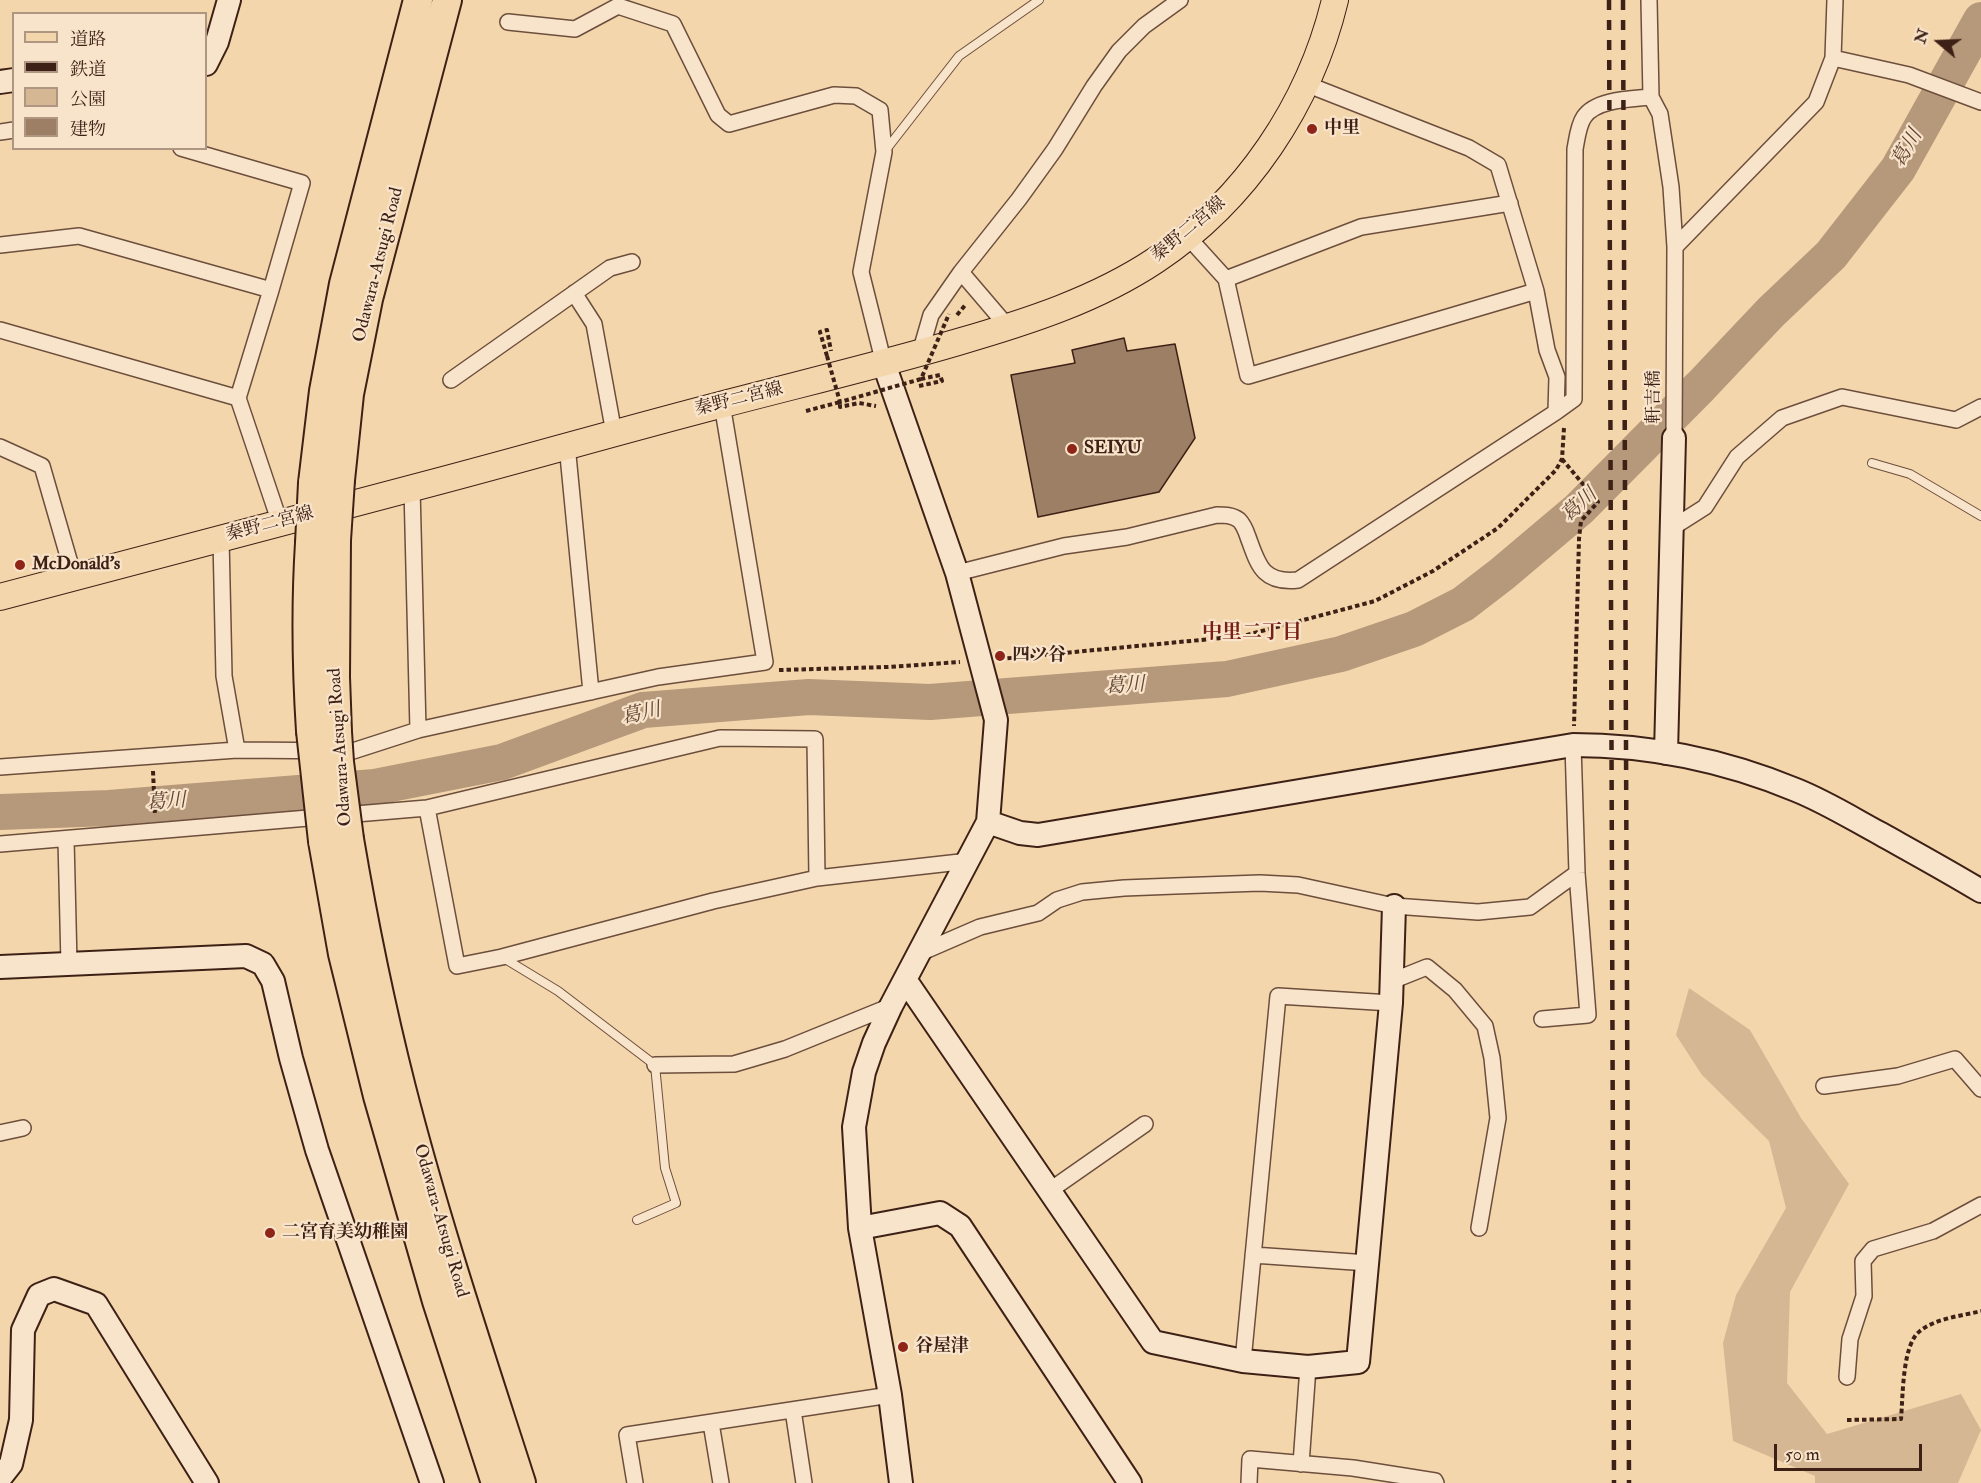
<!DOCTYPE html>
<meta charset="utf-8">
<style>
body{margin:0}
#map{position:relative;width:1981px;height:1483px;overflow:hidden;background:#f4d6ad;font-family:"IM FELL Double Pica","Noto Serif JP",serif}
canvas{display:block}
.legend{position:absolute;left:12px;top:12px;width:195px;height:138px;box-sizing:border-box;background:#f8e4ca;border:2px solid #ae9682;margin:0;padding:8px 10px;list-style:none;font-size:18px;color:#3e2116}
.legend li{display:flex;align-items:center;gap:12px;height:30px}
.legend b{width:30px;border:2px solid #ae9682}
.north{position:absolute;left:1909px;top:12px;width:60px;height:60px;-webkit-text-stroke:4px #f8e4ca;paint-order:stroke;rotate:289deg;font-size:16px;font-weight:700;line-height:24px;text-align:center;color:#3e2116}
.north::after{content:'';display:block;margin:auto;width:21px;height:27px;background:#3e2116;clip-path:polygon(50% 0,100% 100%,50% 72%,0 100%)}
.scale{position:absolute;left:1774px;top:1444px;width:148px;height:27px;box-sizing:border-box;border:3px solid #3e2116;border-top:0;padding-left:8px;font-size:18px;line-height:21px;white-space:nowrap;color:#3e2116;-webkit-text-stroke:4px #f8e4ca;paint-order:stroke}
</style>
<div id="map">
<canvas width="1981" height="1483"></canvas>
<ul class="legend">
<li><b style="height:8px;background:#f4d6ad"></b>道路</li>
<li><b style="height:8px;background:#3e2116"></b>鉄道</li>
<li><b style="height:16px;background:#d5b793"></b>公園</li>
<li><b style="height:16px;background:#9d7f65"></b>建物</li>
</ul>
<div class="north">N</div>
<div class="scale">50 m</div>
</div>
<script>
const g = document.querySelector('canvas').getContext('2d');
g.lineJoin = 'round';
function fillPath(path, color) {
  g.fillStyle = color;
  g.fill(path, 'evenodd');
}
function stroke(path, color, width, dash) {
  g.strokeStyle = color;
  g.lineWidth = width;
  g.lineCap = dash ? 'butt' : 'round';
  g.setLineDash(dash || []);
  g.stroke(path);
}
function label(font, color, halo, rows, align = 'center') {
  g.font = font + ' "IM FELL Double Pica","Noto Serif JP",serif';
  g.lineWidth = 4.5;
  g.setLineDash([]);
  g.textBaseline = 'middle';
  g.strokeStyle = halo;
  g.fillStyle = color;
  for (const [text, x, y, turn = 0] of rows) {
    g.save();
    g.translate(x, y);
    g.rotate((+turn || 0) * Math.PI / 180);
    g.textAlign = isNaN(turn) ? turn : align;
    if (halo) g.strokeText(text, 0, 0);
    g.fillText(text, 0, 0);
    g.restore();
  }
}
const green = new Path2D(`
 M1689,988L1750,1030L1801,1118L1849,1184L1790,1292L1787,1383L1827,1434L1961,1394L1981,1430L1958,1483H1815V1476L1733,1441L1723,1343L1736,1295L1786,1208L1769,1141L1702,1075L1676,1035Z`);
const river = new Path2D(`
 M0,812L109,808L375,787L502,762L643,710L809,697L930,702L1227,679L1341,654L1414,629L1463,604L1502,574L1579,509L1701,386L1771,312L1831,255L1898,169L1981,20`);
const building = new Path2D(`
 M1124,338L1127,351L1175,344L1195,438L1159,492L1038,517L1011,375L1075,363L1072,350Z`);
const path = new Path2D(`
 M957,315L966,304
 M827,356L820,332L827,330L831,351
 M919,386L942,381L940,375L921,379
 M806,411L840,402V407L859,403L876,406
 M1562,459L1598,502L1581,521L1579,539L1574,726
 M1000,659L1243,636L1375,601L1433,571L1498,528L1556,470L1562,459L1564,428
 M779,670L888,667L960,662
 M153,771L155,815
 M1847,1420L1901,1419C1903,1397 1902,1344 1920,1331C1936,1318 1962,1316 1981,1311`);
const lane = new Path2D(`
 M885,151L959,56L1039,0
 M1872,463L1910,474L1981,516
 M502,957L558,991L655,1065L665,1168L676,1203L637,1220`);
const street = new Path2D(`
 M1649,0L1651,97L1660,114L1671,187L1675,247L1674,438
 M508,22L575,29L618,6L673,24L718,115L729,124L834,95L856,96L880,110L884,152L861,272L884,364
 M1833,58L1909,75L1981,102
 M0,132L14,130
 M181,148L302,183L271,290
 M1187,236L1226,279L1248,376L1536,291
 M0,245L79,236L271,290L238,398L0,330
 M1675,247L1816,102L1833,58L1835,0
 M961,272L1008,327
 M1226,279L1361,227L1510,203
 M574,293L594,324L614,433
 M920,353L931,315L961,272L1019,199L1055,149L1094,86L1119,51L1144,26L1180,0
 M451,380L610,268L632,262
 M238,398L280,523
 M1556,412L1574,399L1575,149C1577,139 1578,126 1584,117C1596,99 1631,99 1651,97
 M567,445L591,692
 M0,447L42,466L74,577
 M412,488L418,730L658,677L765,662L722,404
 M1672,528L1705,507L1737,457L1782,418L1842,397L1956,420L1981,407
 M221,538L224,676L237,750
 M957,573L1064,546L1127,537L1217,515C1225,515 1232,515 1239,520C1244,525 1246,531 1248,537C1258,564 1262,584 1298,580L1556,412L1557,377L1547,350L1536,291L1498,165L1469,148L1306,84
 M0,767L237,750L353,751L418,730
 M427,808L457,966L502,957L713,901L817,878L969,861
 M66,839L69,964
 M0,844L427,808L720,738L815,739L817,878
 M920,953L980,927L1038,913L1057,900L1082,892L1124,888L1175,886L1260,883L1298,885L1394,906L1478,912L1530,907L1577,873
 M1392,981L1427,967L1455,990L1485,1026L1492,1058L1498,1118L1479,1228
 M1542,1019L1588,1015L1577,873L1573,745
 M655,1065L734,1064L785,1049L891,1006
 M1824,1086L1898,1076L1955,1059L1981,1089
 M0,1133L23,1128
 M1049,1191L1145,1124
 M1253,1255L1368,1263
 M1243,1361L1278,996L1391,1003
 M1847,1377L1850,1339L1864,1296L1863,1261L1873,1249L1933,1231L1981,1205
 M793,1410L804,1483
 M711,1423L721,1483
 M1301,1464L1308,1367
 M635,1483L627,1435L890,1395
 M1249,1483L1250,1459L1353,1468L1435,1481L1436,1483`);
const secondary = new Path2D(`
 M206,64L217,42L229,0
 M0,82L14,80
 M884,364L957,573L996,720L988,822L891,1006L874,1043L864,1072L854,1127L860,1228L890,1395L901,1483
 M1666,753L1674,438
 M988,822L1020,833L1038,835L1573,745C1649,745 1726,761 1796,790C1826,802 1853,819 1881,834C1915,853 1948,871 1981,891
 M0,967L246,956L263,964L273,981L291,1058L317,1150L432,1483
 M906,981L1153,1342L1243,1361L1308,1367L1358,1362L1391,1003L1394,906
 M860,1228L940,1213L960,1226L1130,1483
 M0,1478L11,1464L21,1420L23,1330L39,1295L54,1289L96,1304L207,1483`);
const primary = new Path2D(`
 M0,597C136,561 273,525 409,489C513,462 616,432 720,405C800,384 880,365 958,342C1027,322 1096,300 1156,260C1246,200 1310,104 1335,0`);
const highway = new Path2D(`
 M340,480L349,394L368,299L447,0
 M313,483L324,391L344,284L418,0
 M336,540L335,677L337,732
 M310,543C306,606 307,669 311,731
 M349,839C363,922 380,1005 401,1088C435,1221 479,1352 521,1483
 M323,841L343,954L378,1096L437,1301L496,1483`);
const rail = new Path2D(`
 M1609,0L1614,1483
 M1623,0L1629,1483`);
const pathBridge = new Path2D(`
 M827,356L840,402L921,379L949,314`);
const highwayBridge = new Path2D(`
 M336,540L340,480
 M310,543L313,483
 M311,731L323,841
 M337,732L339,762L349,839`);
const markers = [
 [1312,129,6,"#8f2418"],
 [1072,449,6,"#8f2418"],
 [20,565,6,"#8f2418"],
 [1000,656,6,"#8f2418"],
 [270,1233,6,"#8f2418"],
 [903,1347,6,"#8f2418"]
];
const poiNames = [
 ["中里",1324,129],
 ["SEIYU",1084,449],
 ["McDonald's",32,565],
 ["四ツ谷",1012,656],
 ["二宮育美幼稚園",282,1233],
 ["谷屋津",915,1347]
];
const streetNames = [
 ["秦野二宮線",1189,230,-40],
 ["Odawara-Atsugi Road",379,265,-76],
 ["軒吉橋",1655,397,-90],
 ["秦野二宮線",739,400,-14],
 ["秦野二宮線",270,525,-15],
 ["Odawara-Atsugi Road",341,747,-94],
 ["Odawara-Atsugi Road",440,1221,74]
];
const waterNames = [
 ["葛川",1908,149,-60],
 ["葛川",1580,506,-43],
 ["葛川",1125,687,-4],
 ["葛川",641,715,-13],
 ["葛川",166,803,-4]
];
const neighbourhoodNames = [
 ["中里二丁目",1252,634]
];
fillPath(green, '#d5b793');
stroke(river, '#b6987a', 36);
fillPath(building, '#9d7f65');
stroke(building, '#3e2116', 1.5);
stroke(lane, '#6c4e3c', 10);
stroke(street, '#6c4e3c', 18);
stroke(secondary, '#3e2116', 26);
stroke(primary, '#3e2116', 28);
stroke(highway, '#3e2116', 32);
stroke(path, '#3e2116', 4, [4.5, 3]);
stroke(lane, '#f8e4ca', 8);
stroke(street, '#f8e4ca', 15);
stroke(secondary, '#f8e4ca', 22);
stroke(primary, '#f4d6ad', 26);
stroke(highway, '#f4d6ad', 28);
stroke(rail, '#3e2116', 4.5, [10, 10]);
stroke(highwayBridge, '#3e2116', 32, []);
stroke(pathBridge, '#3e2116', 4, [4.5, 3]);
stroke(highwayBridge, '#f4d6ad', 28);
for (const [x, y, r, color] of markers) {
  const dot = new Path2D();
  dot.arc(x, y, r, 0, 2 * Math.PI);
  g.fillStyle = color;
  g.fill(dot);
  stroke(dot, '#f8e4ca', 2);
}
label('bold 18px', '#3e2116', '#f8e4ca', poiNames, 'left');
label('18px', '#3e2116', '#f8e4ca', streetNames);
label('italic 20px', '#624534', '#f8e4ca', waterNames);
label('bold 20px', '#7a1f14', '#f8e4ca', neighbourhoodNames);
</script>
